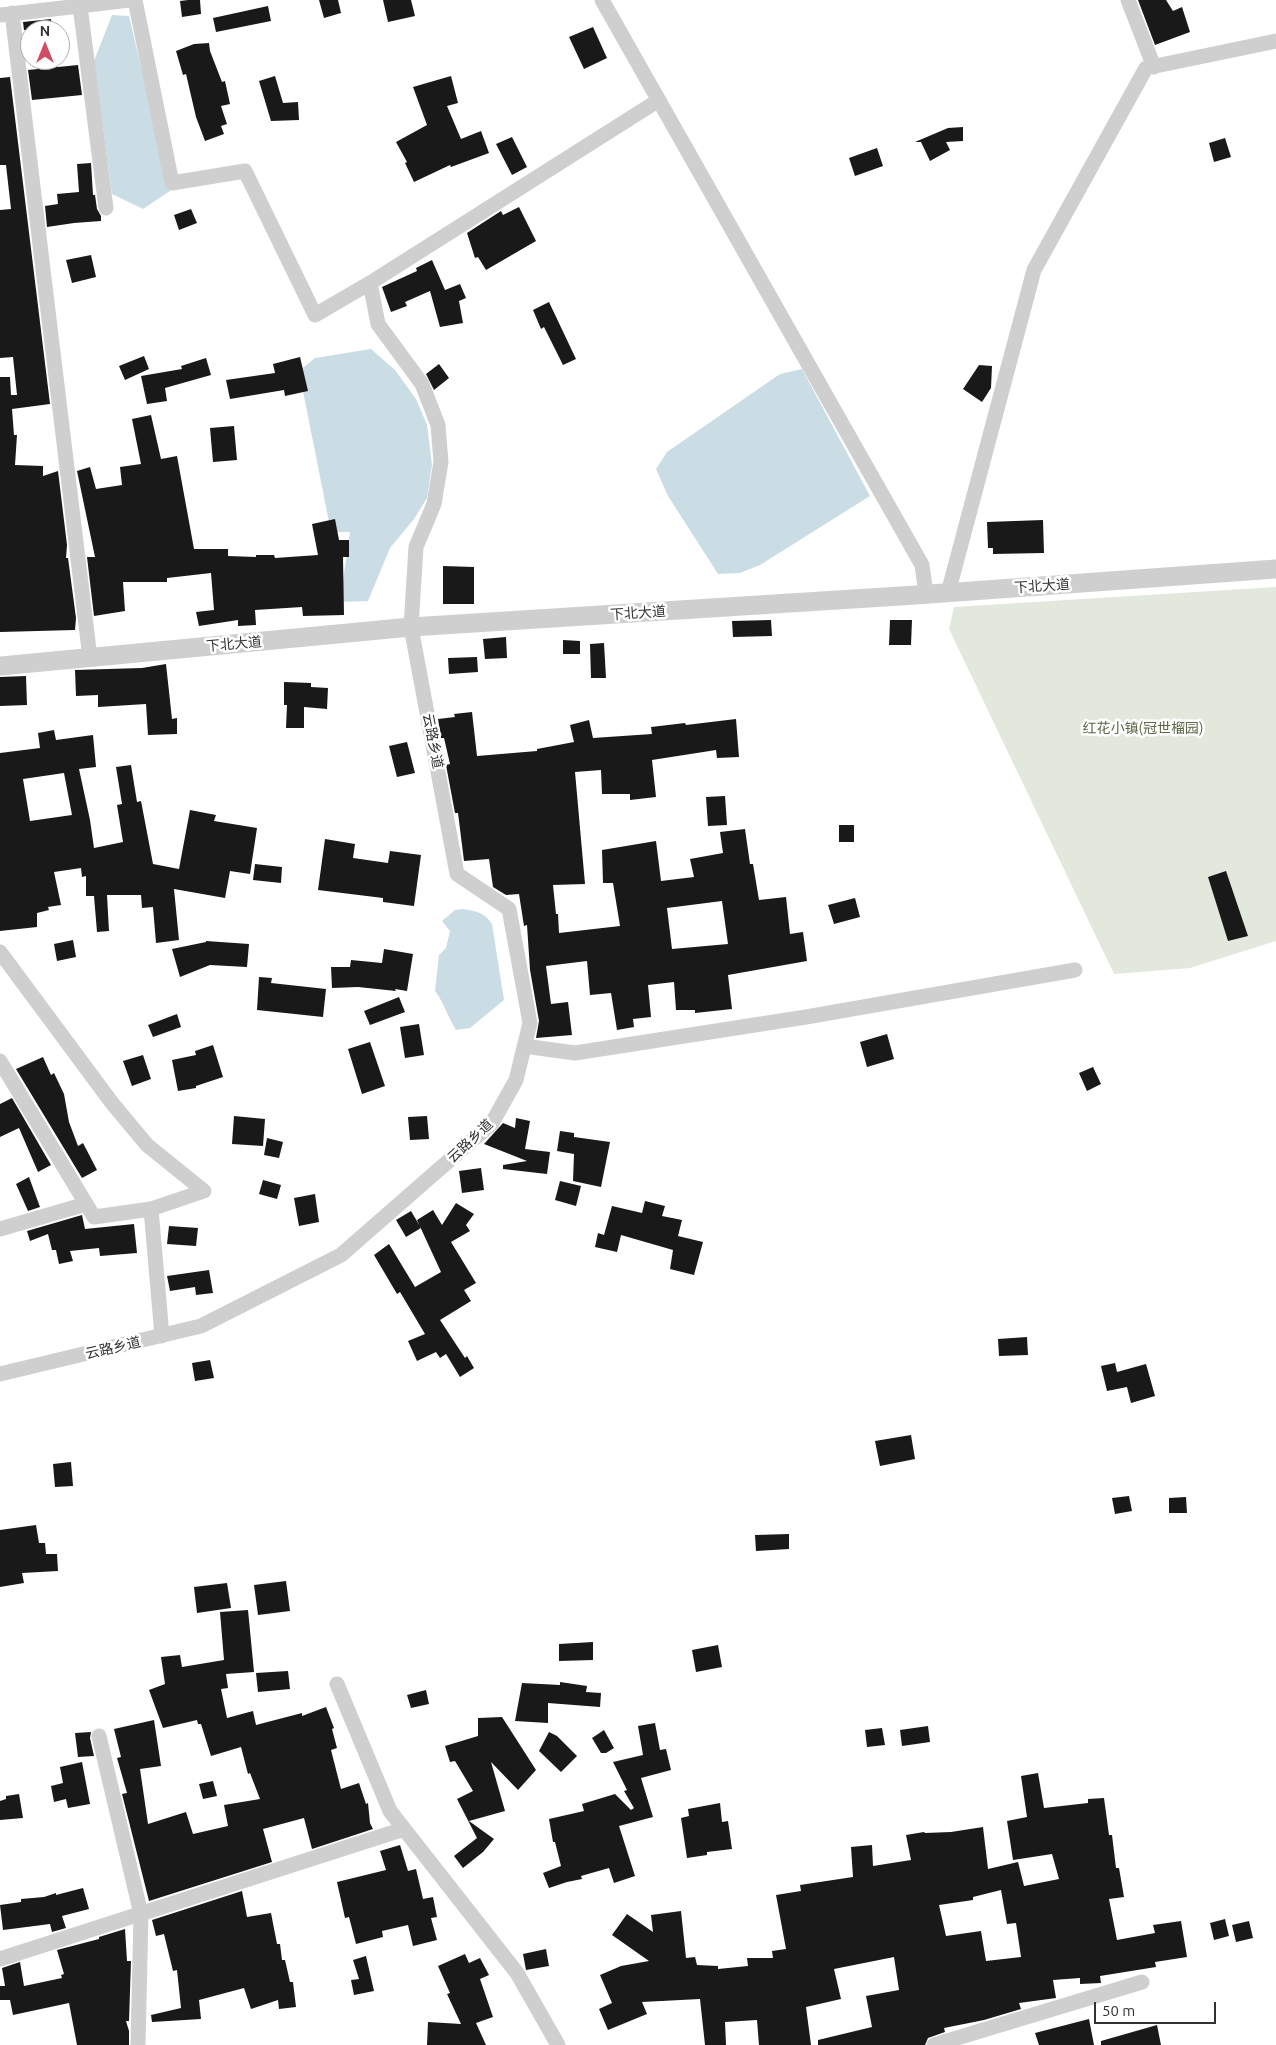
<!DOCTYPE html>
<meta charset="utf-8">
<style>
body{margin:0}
#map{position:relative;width:1276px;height:2045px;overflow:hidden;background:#fff;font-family:Ubuntu,sans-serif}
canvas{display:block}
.north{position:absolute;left:20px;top:20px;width:50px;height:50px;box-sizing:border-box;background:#fff;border:1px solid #adadad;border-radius:50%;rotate:0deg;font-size:14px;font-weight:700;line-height:20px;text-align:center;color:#323232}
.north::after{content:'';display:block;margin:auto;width:18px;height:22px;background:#d04d64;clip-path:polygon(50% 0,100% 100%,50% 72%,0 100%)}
.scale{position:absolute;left:1094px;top:2002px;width:122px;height:22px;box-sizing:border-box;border:2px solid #323232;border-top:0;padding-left:6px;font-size:15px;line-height:18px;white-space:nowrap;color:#323232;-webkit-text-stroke:4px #fff;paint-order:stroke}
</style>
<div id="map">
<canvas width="1276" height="2045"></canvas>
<div class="north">N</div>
<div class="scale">50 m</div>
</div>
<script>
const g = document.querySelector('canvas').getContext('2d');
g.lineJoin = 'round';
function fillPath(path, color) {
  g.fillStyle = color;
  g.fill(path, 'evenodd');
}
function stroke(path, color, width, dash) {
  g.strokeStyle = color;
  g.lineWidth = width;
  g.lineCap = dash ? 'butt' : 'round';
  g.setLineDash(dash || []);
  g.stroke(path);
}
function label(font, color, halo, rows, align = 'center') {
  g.font = font + ' Ubuntu,"Noto Sans SC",sans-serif';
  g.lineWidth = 5;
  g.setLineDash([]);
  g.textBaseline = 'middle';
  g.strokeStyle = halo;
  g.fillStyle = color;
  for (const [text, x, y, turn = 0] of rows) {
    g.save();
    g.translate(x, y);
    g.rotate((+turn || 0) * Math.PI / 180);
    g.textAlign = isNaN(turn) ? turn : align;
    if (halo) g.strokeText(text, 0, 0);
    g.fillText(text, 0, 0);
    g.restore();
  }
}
const green = new Path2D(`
 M1276,587V941L1190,968L1114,974L949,629L954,607Z`);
const water = new Path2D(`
 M112,15L129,16L170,191L143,209L112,194L94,61Z
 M371,349L395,370L416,399L427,425L432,465L427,498L414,519L390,548L368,601L340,602L350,532H331L299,371L315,358Z
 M802,369L870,496L760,565L740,573L718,574L668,496L656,469L667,452L780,374Z
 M462,909C476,911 484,912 492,924L504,1000L470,1028L456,1030C448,1017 444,1003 435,991L439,955L446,948L450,931L442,921L455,910Z`);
const building = new Path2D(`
 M188,0H200L201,14L182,17L180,1Z
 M319,0H338L341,13L324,18Z
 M383,0H411L415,16L388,22Z
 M1138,0H1166L1173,11L1182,7L1190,32L1155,45Z
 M268,6L271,21L216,32L213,18Z
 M51,19L52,30H24L23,22Z
 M593,27L607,58L584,69L569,37Z
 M209,43L210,51L222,82L225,81L230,104L221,106L227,124L221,126L224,134L205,141L196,117L186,74L183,75L176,51L194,44Z
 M78,65L82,95L32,100L28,70Z
 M275,76L283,103L298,102L299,120L271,121L259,81Z
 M451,76L458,103L447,106L461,139L481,131L489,153L451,167L450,165L414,182L405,163L407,162L396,142L427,125L413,87Z
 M10,77L50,404L12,409L14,435H17L15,465L43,466V476L58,471L67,545L66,558H68L76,618L75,630L0,632V377H10L11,395H17L13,357L0,358V210L11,209L6,165H0V78Z
 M963,127V141L946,142L950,150L930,161L921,142H915L948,128Z
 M512,137L527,167L512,175L496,144Z
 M1225,138L1231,157L1214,162L1209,143Z
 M877,148L883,166L855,176L849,158Z
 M91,163L93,195H95L97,209L101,216V221L74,223L47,227L45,206L58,204L57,194L79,192L77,164Z
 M519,207L536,241L486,270L478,257L475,258L467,233L501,211L503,215Z
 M191,209L197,223L179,230L174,215Z
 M91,255L96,277L72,283L66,260Z
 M432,260L445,290L460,284L466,298L459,301L463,323L440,327L430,291L405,302L407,306L391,312L382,287L417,271L416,268Z
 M549,302L576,359L563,365L544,327L541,329L533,310Z
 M144,356L149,369L125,380L119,366Z
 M300,357L308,391L285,396L284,390L230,399L226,380L275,373L273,364Z
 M206,358L211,375L165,388L167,401L147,404L141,376L182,369L181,366Z
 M439,364L449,378L434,390L426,374Z
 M979,365L992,366L991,388L982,402L963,389Z
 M151,415L161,459L177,456L194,549H228V556L256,557V555H274L275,558L318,555L312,524L335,519L339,540H349V557H343L344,615L303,616L302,607L255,610L256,625L238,626V620L199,626L196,612L214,610L211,573L167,578V582H123L125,611L94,616L87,557H95L77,471L90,467L96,489L122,485L120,467L141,464L132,419Z
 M234,426L237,460L213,462L210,428Z
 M1043,520L1044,553L993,554V548H988L987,522Z
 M443,566L474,567V604H443Z
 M771,620L772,636L733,637L732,621Z
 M890,620H912L911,645H889Z
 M506,637L507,658L485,659L483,639Z
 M563,640L580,641V654H563Z
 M604,643L606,678H591L590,644Z
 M477,657L478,672L449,674L448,658Z
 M166,664L172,719L177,718V734L148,735L146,704L98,707V695L76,696L75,670L142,668Z
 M26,676L27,705L0,706V677Z
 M284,682L311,683V687L328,688L327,709L304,707V728H286L287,705H284Z
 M472,712L477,756L537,751V749L574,742L570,725L589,720L593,738L652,734L651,727L685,723L686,725L736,719L739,757L717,758L716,750L652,760L656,797L630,800V794H602L601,770L575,772L585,884L553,885L556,914H558L559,933L620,926L613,883H603L602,850L656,841L661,881L694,877L690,859L723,853L720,832L745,829L750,864H753L759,900L786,897L790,934L803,932L807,961L728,975L732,1009L695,1013V1010H676L674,982L648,985L651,1017L633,1019L634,1027L617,1030L611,993L590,995L587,961L546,966L551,1004L568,1002L572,1035L536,1038L539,1021L530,970L527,925L524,926L519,894L506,895L493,887L489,859L464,861L458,813H455L446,765L450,764L444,738H441L438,719L455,717L454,714ZM722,901L728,944L672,949L667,908Z
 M54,730L56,740L93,735L96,767L79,769L90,820L94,848L123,842L117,805L122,804L116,767L131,765L137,802L141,801L153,864L179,869L190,810L216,815L214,821L257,828L250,874L230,871L225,898L174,889L179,940L156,943L153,907L142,908L141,895H107L109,931L97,932L94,896H86V876L82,877L81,868L54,872L61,905L48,907L49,910L37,913V927L0,931V753L40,748L38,733ZM64,773L72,815L30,821L23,779Z
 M407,742L415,773L397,777L389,746Z
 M725,796L727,825L708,826L706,797Z
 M839,825H854V842H839Z
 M325,839L355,844L353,858L388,863L390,851L421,855L414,906L383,902V898L318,890Z
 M255,864L282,867L281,883L253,880Z
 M1226,871L1248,936L1228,941L1208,877Z
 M855,898L860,917L834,924L828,905Z
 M73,940L76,957L57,961L54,944Z
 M206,941L249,944L247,967L210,965L180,977L172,949L206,942Z
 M384,949L413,954L407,991L395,989L396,991L358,987L332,988L331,967H350L351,960L382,963Z
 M259,977L272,978L271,983L326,989L323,1017L257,1010Z
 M399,997L405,1012L370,1025L364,1011Z
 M177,1014L181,1027L153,1037L148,1025Z
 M419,1024L424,1055L405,1058L400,1027Z
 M887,1034L894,1059L867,1067L860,1042Z
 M370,1042L385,1086L362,1094L348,1049Z
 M213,1045L223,1077L196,1086V1088L178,1091L172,1060L196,1055L195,1051Z
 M143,1055L151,1079L132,1086L123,1061Z
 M43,1057L51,1075L54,1073L64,1094L69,1122L78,1146L83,1143L97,1170L82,1178L16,1069Z
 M1093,1067L1101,1084L1087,1091L1079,1073Z
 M12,1098L51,1165L38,1172L19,1128L0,1137V1104Z
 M234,1116L265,1119L263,1146L232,1144Z
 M427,1116L429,1139L410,1140L408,1117Z
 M516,1118L530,1121L525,1149L550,1152L547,1174L503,1169V1165L527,1161L484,1144L503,1123L515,1128Z
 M560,1131L574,1133V1137L610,1142L601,1187L573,1181L574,1154L557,1151Z
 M267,1138L283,1142L279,1158L264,1155Z
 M481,1168L484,1190L462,1193L459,1171Z
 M29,1177L40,1207L28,1211L16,1184Z
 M263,1180L281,1185L277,1199L259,1194Z
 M560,1181L581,1186L576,1206L555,1200Z
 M315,1194L319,1222L299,1226L294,1198Z
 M645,1201L665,1206L662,1216L682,1220L678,1236L703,1242L694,1275L670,1269L673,1250L621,1235L617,1252L595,1247L598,1233L604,1235L612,1206L642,1213Z
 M456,1203L474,1214L466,1225L470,1231L451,1242L476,1283L464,1290L471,1301L440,1320L465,1358L467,1356L474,1368L460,1377L446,1354L440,1358L436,1352L417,1361L408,1341L425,1334L400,1292L397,1294L374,1255L389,1244L415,1287L441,1272L417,1220L433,1210L442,1225Z
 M411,1211L421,1228L406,1237L396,1220Z
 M82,1215L85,1229L134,1224L137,1253L100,1256L99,1248L70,1251L73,1261L59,1264L56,1250H52L48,1234L30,1241L27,1231Z
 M169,1226L198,1228L196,1246L167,1244Z
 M209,1270L213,1293L196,1295L195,1287L170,1291L167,1276Z
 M1027,1337L1028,1355L999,1356L998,1339Z
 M210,1360L214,1378L195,1381L192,1363Z
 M1115,1363L1117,1372L1146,1364L1155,1396L1131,1403L1127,1387L1107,1391L1101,1366Z
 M911,1435L915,1459L880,1466L875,1441Z
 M71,1462L73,1486L55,1487L53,1464Z
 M1129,1496L1132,1511L1115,1514L1112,1498Z
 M1186,1497L1187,1513H1169V1498Z
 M36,1525L39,1543H45L46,1554H57L58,1571L22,1573L24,1583L0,1587V1530Z
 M789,1534V1549L756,1551L755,1535Z
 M286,1581L290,1611L258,1615L254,1585Z
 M227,1583L231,1608L197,1613L194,1587Z
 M248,1610L254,1672L226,1674L228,1688L221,1689L227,1718L253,1711L256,1725L302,1713V1716L326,1707L334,1728L332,1729L337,1748L331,1750L341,1789L359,1783L366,1804L368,1803L370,1823L373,1829L312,1849L304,1818L263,1829L272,1862L149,1901L122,1794L127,1793L117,1758L121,1757L114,1729L154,1720L161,1766L140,1769L148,1824L186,1812L193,1834L228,1826L224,1805L260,1799L250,1773L248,1774L241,1747L211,1756L201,1724H198L197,1720L163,1728L149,1690L165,1684L161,1657L180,1655L182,1667L224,1660L220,1612Z
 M593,1642V1660L559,1661V1644Z
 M718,1645L722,1667L696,1672L692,1650Z
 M288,1671L290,1689L258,1692L256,1673Z
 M560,1682L587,1686L586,1692L601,1693L600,1707L548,1703V1723L515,1721L522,1683L560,1685Z
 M426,1690L429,1704L411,1708L407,1695Z
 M502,1717L536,1770L518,1790L491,1762L505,1811L469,1821L494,1839L483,1852L463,1868L454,1856L477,1838L457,1799L473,1791L455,1761L450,1762L445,1746L478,1736V1718Z
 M655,1723L660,1750L666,1749L671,1770L641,1778L653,1817L619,1826L635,1876L614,1883L609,1868L581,1876L582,1879L567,1882L549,1888L543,1873L561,1866L555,1842H553L549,1819L584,1811L582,1804L615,1794L631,1810L634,1808L624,1791L627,1790L613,1762L643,1755L638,1726Z
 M928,1726L930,1742L902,1746L900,1730Z
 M882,1728L885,1745L867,1747L865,1730Z
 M604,1730L614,1748L606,1753H601L592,1738Z
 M91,1732L90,1738L94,1756L78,1757L75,1733Z
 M549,1732L557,1736L577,1756L561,1772L539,1751Z
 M82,1762L90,1804L68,1808L66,1799L54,1802L51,1786L63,1783L60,1767Z
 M1038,1773L1044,1808L1088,1803V1799L1104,1798L1109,1835H1112L1116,1868H1119L1124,1897L1109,1899L1117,1940L1155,1933L1153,1925L1181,1921L1187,1957L1155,1962L1156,1967L1100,1976L1101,1983L1080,1984V1978L1053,1980L1056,1998L1019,2003L1021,2009L984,2020L944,2028L945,2032L928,2038L925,2045H818V2040L872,2027L866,1996L899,1990L894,1957L834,1969L841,1999L806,2007L811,2045H759L757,2020L725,2022L726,2045H705L700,1999L642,2002L647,2014L608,2030L599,2009L612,2003L600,1975L621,1966L649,1961L612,1935L627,1914L653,1932L651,1915L681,1911L686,1958L695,1957L697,1965L718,1966V1969L748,1966L747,1958H773L772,1951L786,1949L776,1895L801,1891L800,1885L853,1877L851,1847L872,1845L873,1866L911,1860L906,1835L924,1832L925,1833L951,1832L983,1827L988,1869L1018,1862L1024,1886L1059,1879L1052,1854L1013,1860L1007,1821L1027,1817L1021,1776ZM1001,1890L1007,1924L1016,1923L1021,1957L986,1961L981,1931L946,1936L939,1905L973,1900V1897Z
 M213,1781L217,1796L203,1799L199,1784Z
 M19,1794L23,1818L0,1820V1801L6,1799V1796Z
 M720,1803L722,1822L728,1821L732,1849L707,1852V1855L687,1858L681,1818L689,1816L688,1809Z
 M400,1845L408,1871L416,1869L423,1899L433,1897L437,1917L431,1918L437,1940L413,1946L408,1925L382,1931L383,1937L356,1944L349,1917L345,1918L337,1882L386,1870L380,1851Z
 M83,1888L89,1909L62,1916L66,1928L52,1932L50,1924L3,1930L0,1905L21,1902V1899L44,1897L56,1893V1895Z
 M242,1891L247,1917L271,1913L277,1944H280L282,1960H285L290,1982H293L296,2007L279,2009L278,2000L251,2009L244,1988L199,2000L201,2019L152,2022L151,2015L181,2008L177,1970L173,1971L164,1934L156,1936L152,1920Z
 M1225,1919L1229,1936L1214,1940L1210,1923Z
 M1249,1921L1253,1938L1236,1942L1232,1925Z
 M125,1929L127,1961H131L129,2021H126L129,2031V2045H77L69,2003L13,2015L10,2000H0V1986H5L2,1968L20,1962L24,1986L62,1978L61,1975L64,1974L57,1950L99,1939V1937Z
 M546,1949L549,1966L526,1970L523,1954Z
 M465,1954L469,1963L480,1958L489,1975L480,1979L493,2017L476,2023L486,2045H427L428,2022L461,2024L447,1994L450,1993L438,1966Z
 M366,1956L374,1991L354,1995L351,1980L359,1979L353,1960Z
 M1089,2019L1094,2045H1039L1035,2033Z
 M1157,2025L1161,2045H1101V2041Z`);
const minor = new Path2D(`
 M81,0L80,6L129,0
 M135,0L172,183L245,171L315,315L370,283
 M602,0L922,565L926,594
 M1128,0L1154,67
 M12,13L90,658
 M0,15L80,6L106,208
 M948,593L1034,270L1146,68L1276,41
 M0,952L112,1103L147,1145L204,1191L151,1209L162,1336
 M524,1046L575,1053L806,1017L1075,970
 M0,1061L94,1217L151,1209
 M0,1229L86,1204
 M0,1374L201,1326L341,1255L492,1123L516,1080L530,1023L509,909L457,874L411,627L416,547L434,504L441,462L438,425L422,384L378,324L370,283L659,100
 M337,1684L390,1811L517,1973L558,2045
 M99,1736L141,1914L138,2045
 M0,1959L404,1829
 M934,2045L1142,1982`);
const tertiary = new Path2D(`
 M0,666L411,627L916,595L1276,569`);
const streetNames = [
 ["下北大道",1042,586,-4],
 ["下北大道",638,613,-4],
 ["下北大道",234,644,-5],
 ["云路乡道",433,741,79],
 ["云路乡道",470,1141,-43],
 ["云路乡道",113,1348,-13]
];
const parkNames = [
 ["红花小镇(冠世榴园)",1143,728]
];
fillPath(green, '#e3e8dd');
fillPath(water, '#cadde4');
fillPath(building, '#191919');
stroke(minor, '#cfcfcf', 15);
stroke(tertiary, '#cfcfcf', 19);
label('14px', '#323232', '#fff', streetNames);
label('14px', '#596945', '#fff', parkNames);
</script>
